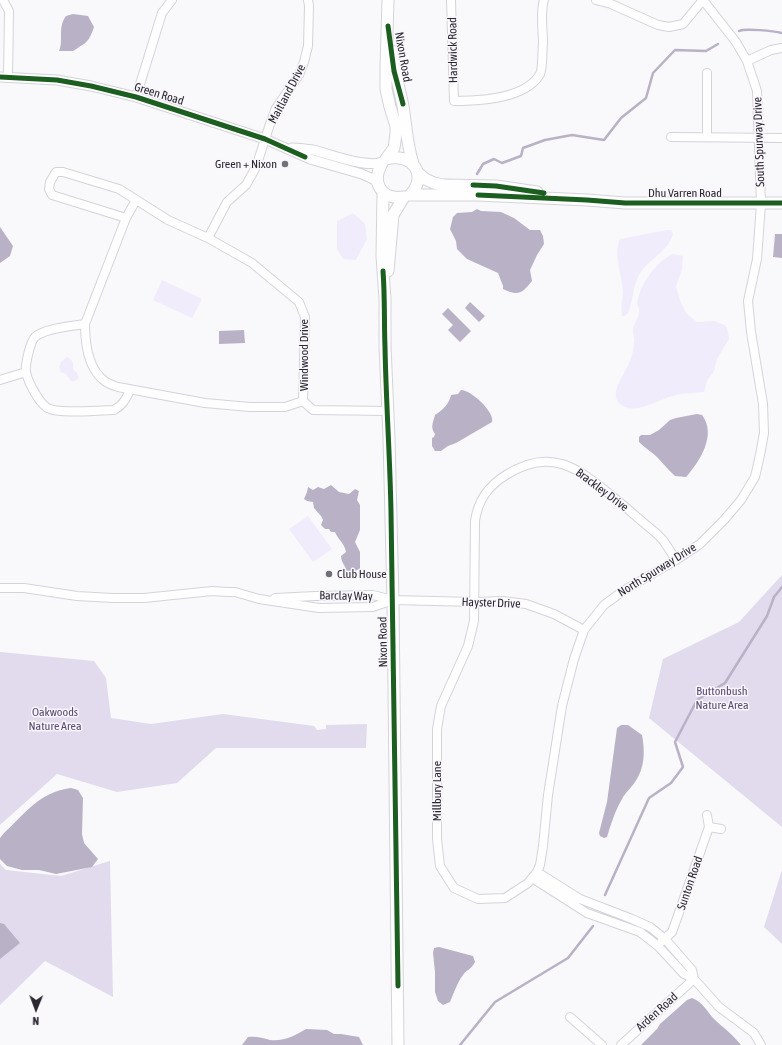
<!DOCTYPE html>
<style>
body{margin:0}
#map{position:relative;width:782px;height:1045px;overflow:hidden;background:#f9f8fb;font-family:"Asap Condensed",sans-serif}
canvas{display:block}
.north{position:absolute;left:16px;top:989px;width:40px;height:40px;-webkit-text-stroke:3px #f9f7fc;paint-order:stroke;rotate:181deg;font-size:11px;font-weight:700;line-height:16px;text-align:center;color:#2a2731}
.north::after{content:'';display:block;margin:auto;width:14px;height:18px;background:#2a2731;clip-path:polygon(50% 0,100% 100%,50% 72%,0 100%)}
</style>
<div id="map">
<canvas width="782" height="1045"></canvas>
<div class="north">N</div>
</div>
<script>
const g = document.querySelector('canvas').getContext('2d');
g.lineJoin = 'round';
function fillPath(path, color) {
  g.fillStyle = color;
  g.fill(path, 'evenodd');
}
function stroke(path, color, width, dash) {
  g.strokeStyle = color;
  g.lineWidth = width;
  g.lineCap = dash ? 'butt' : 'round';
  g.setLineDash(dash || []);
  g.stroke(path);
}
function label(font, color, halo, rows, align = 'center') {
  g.font = font + ' "Asap Condensed",sans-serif';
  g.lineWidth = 3;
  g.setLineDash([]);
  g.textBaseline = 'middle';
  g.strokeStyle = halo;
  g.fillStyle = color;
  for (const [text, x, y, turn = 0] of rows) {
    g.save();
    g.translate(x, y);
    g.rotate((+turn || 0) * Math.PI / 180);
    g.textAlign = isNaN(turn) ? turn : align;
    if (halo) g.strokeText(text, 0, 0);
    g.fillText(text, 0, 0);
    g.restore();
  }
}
const green = new Path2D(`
 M353,213L365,224L367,239L356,260L343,259L337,249V221Z
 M667,230H671L673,234C668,253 647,259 638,277C633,288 633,301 628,313L625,316H622C620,307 623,299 623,291C622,275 613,254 620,239Z
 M673,254L683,256L682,269L676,287L681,303L687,314L697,322L714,321L725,325L728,332L729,339L717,359L714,371L707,381L704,392C695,393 685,393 676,395C660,398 634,418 619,403C609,392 626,372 630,361C632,355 634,348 634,341C635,337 632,333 633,329C634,323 639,318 639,312C640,306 639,311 638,306C636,303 639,295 640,292C646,277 659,260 673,254Z
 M162,280L202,299L192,318L153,300Z
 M67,357C73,360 74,364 73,369L77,373L79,378L75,381H71L66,374L61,372L59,367L61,362Z
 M308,516L332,549L313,562L289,529Z`);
const forest = new Path2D(`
 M782,575V827L649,718L663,659L739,622Z
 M0,652L94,661L106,678L111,718L151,724L223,714L314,726L317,730L326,729V725L367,724L366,748H216L177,783L117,792L57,774L0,825Z
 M110,861L113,997L45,961L0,1005V864L6,870L61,876Z
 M782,870V944L764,927Z`);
const water = new Path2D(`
 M73,14L88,16L94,27C91,36 88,43 79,47L78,48L73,51H59C64,41 57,28 66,16Z
 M477,209L481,211L501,212L514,218L530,230H540L543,236L544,244L537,255L530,270L532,281C522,294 518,296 503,289V286L498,273L467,259L457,249L456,241L450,229L453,217L457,213L472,212Z
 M0,227L13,246L10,256L0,263Z
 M775,234H782V258L773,257Z
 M470,302L485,316L479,322L465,308Z
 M448,308L471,331L460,342L448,330L453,325L442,314Z
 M244,330L245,343L219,344V331Z
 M461,390C471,390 495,412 492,422L456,443L448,446L441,451H435L432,446V438L434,437L435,434C430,427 433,423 435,415C443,410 449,404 451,395L458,394Z
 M697,414L702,415C717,435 700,461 686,477L675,476C668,470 663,463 657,457C652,452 645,448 639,442V437L641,435H650L659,430L670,420L676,418Z
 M331,485L339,492L349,494L355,489L359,491L357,500L360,505V530L355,542L360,552V569L354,571L352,577L347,576C348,567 341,564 341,556L346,552C344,542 338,540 335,532H331L329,529H325L321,525L323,520L321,516L314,508L313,502L307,501L304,499L307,492L308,487L313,490L318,487L324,489Z
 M621,725H628L642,735C645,751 645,768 635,782C631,788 625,793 622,799C615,811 611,824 607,837L604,838L600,836L599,833L607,802L617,728Z
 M71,788L78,790L83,798L82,834L84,843L98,859L92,867L56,874L39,870H22L7,866L0,859V838L4,833C26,813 39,792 71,788Z
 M0,923L4,924L20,943L0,959Z
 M439,947L473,956L475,962C470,971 467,969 463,975C457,983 454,993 450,1002L443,1005L438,1001L435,992V972L433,953L434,948Z
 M692,998C703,1002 707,1012 715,1020C724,1028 733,1035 741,1045H641L657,1029L660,1024L687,1000Z
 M306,1029L327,1030L334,1034H341L359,1037L363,1045H242L248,1037C257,1036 262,1038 270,1040C283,1042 296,1035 306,1029Z`);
const stream = new Path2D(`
 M739,31C745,28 774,31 782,33
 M477,174L483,164L494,159L502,163L521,156L523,148L545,140L572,135L604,140L621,118L646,98L653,73L675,50L706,51L718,44
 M605,895L649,798L671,783L683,767L675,742L697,700L725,683L767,616L774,597L782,587
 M460,1045L495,1002L568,958L593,926`);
const minor = new Path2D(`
 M3,0L9,11L8,77
 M451,0L454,101C478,101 526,99 540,74C543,68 542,51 543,43C543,31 540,12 544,0
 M596,0L611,4L658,25L669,27L683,24L703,0
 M747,61L771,50L782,48
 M707,73V137
 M136,97L162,13L172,0
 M671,137L782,138
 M126,218L52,195L49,189L50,182L56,172H63L119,189L168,220L208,238L252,263L299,302L305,317L303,401
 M208,238L227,202L246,185L256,167L270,124L276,108L299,75L304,62L308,46L309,6L308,0
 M85,324C85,344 88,370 106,382C110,384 114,386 118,387L205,403L250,407H285L303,401L313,410L388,411
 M0,380L26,372
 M130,390C126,399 123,405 114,410C98,410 64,414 50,409C40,406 28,382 26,372C25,365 30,342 35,337C44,328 73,326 85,324L126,218L136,200
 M676,560L663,540L656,533C641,521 627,508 612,496C577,467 550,447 506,475C488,486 478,500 475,521L474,621L468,646L441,706L437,729V839L440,866L454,888L478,899L505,898L528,883L537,872L540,865L543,846L548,795L562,706L574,659L584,630L604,605L623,591L676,560L700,544L724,520L741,500L755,477L760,455L764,433L763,404L751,332L748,301L757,259L761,204L757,91L747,61L736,42L703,0
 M0,588H24L77,596L113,598H144L212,591L227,592H235L259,599L319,608L373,607L393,600
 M275,598L315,596L373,595L393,600L475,602L503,601L526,604L554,614L584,630
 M709,827L721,829
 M537,872L580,899L632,919L650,927L665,939L692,970L694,979
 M532,878L587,913L640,932L658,946L684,974L694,979L719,1007L754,1033L761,1045
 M661,942L672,932L676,921L709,827L707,815
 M570,1017L602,1045
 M621,1045L694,979`);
const tertiary = new Path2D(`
 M0,77L57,80L91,86L136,97L265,139L310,159L362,174L375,180L379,186
 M292,148C299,148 306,149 313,150C330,154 373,171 386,160`);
const secondary = new Path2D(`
 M392,51C394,70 399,87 403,106C406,125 407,145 413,164
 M386,159L394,148L396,134V126L390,107L386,89V68L388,0
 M386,159C412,152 429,175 410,195
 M382,163C371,183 381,200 404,197
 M417,172L425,179L434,183L444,185L496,186L537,192
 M383,193L382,256L385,299V346L389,438L393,600L398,1045
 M410,195H478L587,200L625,203H782
 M388,271L393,215L404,197`);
const cycleway = new Path2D(`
 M388,26L394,71L403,104
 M0,77L57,80L91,86L136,97L265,139L305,157
 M473,185L496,186L544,193
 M478,195L587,200L625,203H782
 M383,271C385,297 384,322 385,347C386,402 390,457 391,512L398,986`);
const markers = [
 [285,164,4,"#727078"],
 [329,574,4,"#727078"]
];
const streetNames = [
 ["Hardwick Road",453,50,-91],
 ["Nixon Road",403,57,80],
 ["Green Road",159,94,17],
 ["Maitland Drive",287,94,-62],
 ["South Spurway Drive",759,142,-92],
 ["Dhu Varren Road",685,193],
 ["Windwood Drive",304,355,-90],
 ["Brackley Drive",602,490,37],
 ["North Spurway Drive",657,570,-32],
 ["Barclay Way",346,596,1],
 ["Hayster Drive",491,603,2],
 ["Nixon Road",383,642,-91],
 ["Millbury Lane",437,791,-90],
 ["Sunton Road",690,883,-71],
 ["Arden Road",657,1012,-42]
];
const poiNames = [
 ["Green + Nixon",277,164],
 ["Club House",337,574,"left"]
];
const parkNames = [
 ["Buttonbush",722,691],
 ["Nature Area",722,705],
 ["Oakwoods",55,712],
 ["Nature Area",55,726]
];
fillPath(green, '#f1ecfb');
fillPath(forest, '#e1dbed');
fillPath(water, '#b9b1c6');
stroke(stream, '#b9b1c6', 2.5);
stroke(minor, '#d5d3da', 10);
stroke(tertiary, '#d5d3da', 11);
stroke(secondary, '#d5d3da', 13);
stroke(minor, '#fefefe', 8);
stroke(tertiary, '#fefefe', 9);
stroke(secondary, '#fefefe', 11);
stroke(cycleway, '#1b5e20', 5);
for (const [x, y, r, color] of markers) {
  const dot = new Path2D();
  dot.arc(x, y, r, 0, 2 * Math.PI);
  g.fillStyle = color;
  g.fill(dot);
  stroke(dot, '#f9f7fc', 1.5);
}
label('12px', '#2a2731', '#f9f7fc', streetNames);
label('12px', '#2a2731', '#f9f7fc', poiNames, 'right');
label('12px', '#584974', '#f9f7fc', parkNames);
</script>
